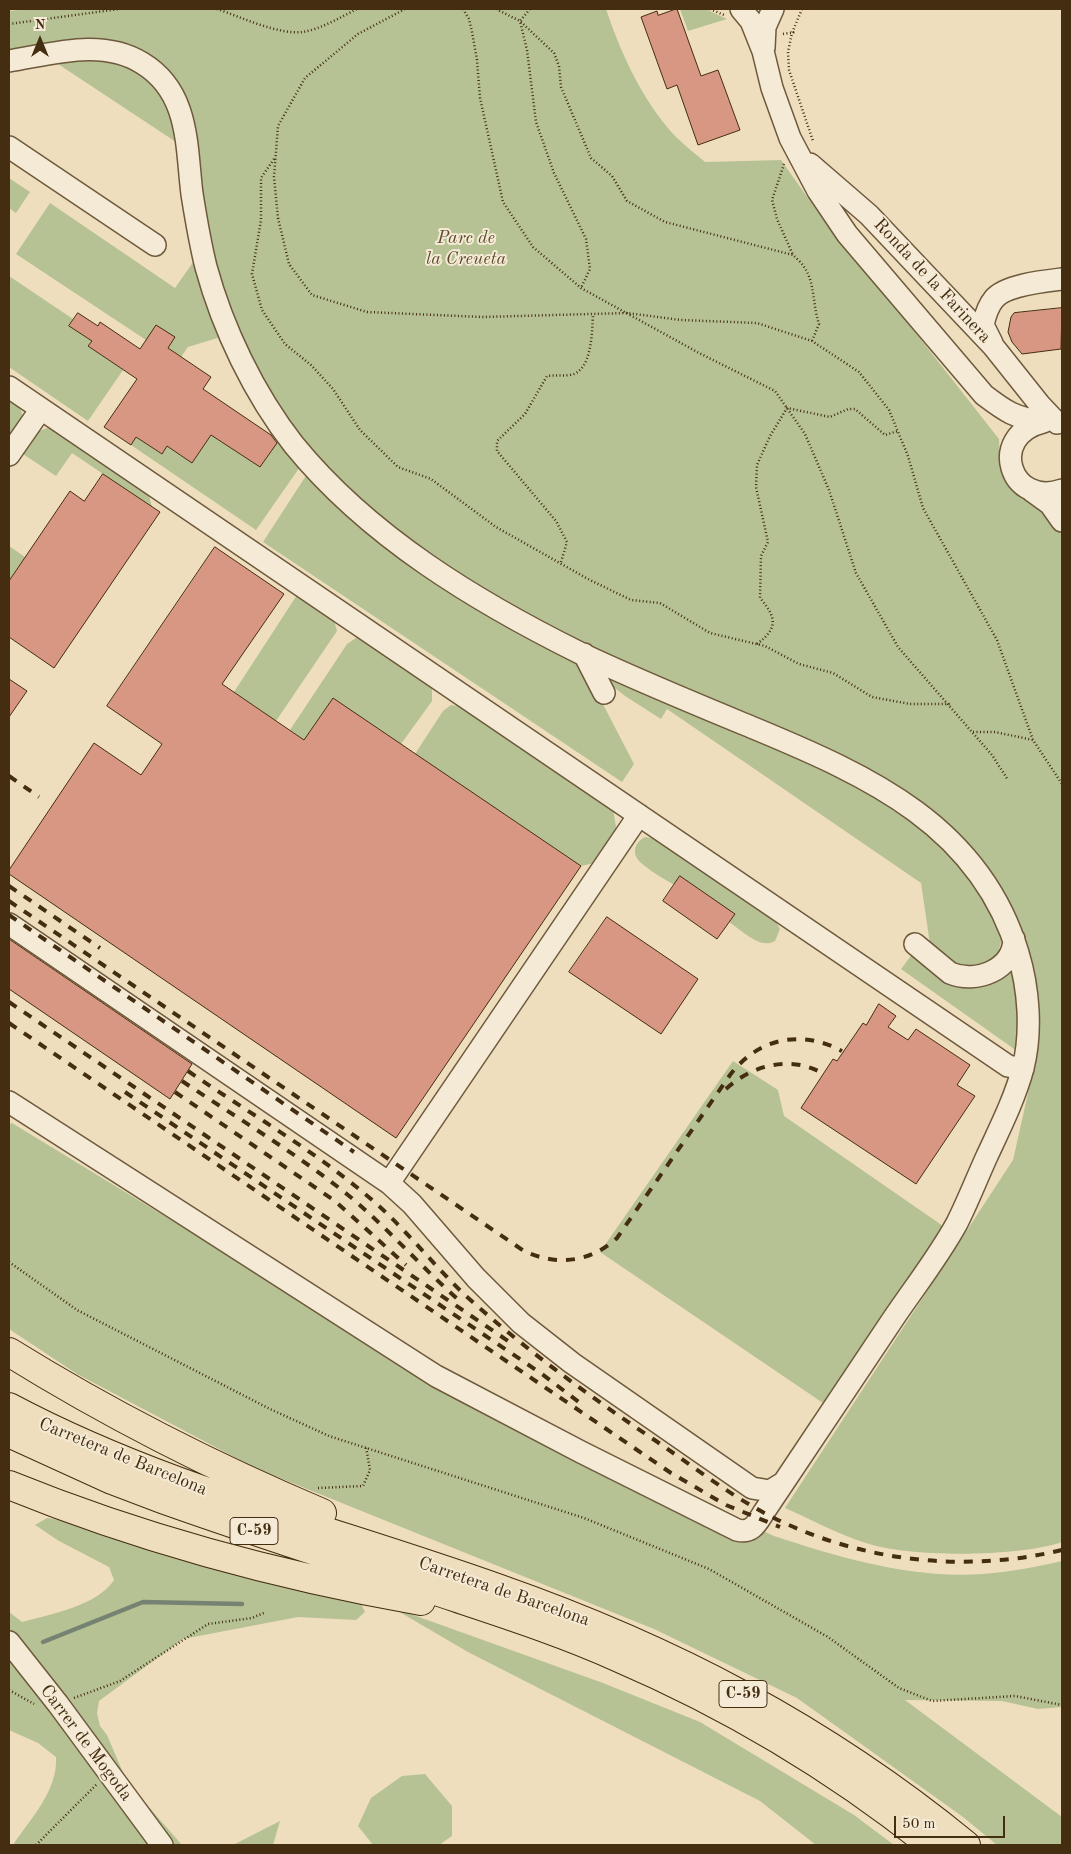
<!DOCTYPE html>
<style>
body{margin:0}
#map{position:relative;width:1071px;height:1854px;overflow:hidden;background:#eedebe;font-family:"Old Standard TT",serif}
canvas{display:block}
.frame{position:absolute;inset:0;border:10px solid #442d11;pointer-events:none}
.north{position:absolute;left:15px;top:15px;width:50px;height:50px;-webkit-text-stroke:4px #f4ead5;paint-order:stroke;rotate:0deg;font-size:14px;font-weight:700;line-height:20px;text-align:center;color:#442d11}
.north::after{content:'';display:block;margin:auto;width:18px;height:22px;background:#442d11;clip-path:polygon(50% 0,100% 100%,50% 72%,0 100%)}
.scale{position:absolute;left:894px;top:1816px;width:111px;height:22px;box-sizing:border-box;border:2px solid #442d11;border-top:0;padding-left:6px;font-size:15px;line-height:18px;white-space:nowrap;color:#442d11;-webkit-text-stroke:4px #f4ead5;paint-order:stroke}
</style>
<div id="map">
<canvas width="1071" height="1854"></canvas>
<div class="frame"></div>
<div class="north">N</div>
<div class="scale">50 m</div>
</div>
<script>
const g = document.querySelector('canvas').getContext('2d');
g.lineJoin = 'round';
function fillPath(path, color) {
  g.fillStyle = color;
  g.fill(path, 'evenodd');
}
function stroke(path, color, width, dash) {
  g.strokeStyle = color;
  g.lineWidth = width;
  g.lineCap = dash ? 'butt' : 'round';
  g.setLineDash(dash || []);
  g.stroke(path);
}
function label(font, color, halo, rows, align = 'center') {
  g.font = font + ' "Old Standard TT",serif';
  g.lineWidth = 4;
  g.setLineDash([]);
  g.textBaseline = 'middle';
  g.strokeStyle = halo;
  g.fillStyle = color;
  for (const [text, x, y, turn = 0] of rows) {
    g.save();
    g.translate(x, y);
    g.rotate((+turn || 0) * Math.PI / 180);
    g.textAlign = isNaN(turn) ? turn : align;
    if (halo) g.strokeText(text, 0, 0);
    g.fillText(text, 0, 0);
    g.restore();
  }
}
const green = new Path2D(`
 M25,9H606C621,54 643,102 676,137C685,146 696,154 705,162L781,160L832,232L896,308L999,439L1000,469L1020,496L1049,511L1062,536V1542C1019,1557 910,1558 866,1543C838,1534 812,1520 785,1508L1013,1160L1031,1080L1033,984L952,834L511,608L415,546L329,474L270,396L233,325L213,266L199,179L145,57L9,54V11Z
 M680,9H705L727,19L688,31Z
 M88,55L124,62L163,92L179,144L52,60Z
 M9,178L30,192L16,213L9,208Z
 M50,203L175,288L196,258L224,336L188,347L181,357L146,340L16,254Z
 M9,276L73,319L69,326L92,341L88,346L123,370L88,421L9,367Z
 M9,399L19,406L23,416L9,441Z
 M47,428L55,430L148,492L152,507L72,453L56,476L23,454L37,432Z
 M211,435L260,467L279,440L302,464L256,530L131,445L136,437L161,454L167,446L192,463Z
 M309,471L580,660L634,764L622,782L263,542Z
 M9,546L25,557L9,581Z
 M297,595L334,620L337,631L276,721L234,692Z
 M356,638L361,639L432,688V701L401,744L333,698L304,740L290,730L347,644Z
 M607,673L860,785L934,836L976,881L1003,935L998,953L989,964L958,968L931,951L921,883L667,709L661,719L625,696L606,681Z
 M451,705L463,707L613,809L617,833L599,862L581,866L415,754L443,711Z
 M645,837L657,839L774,918L780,929L775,941C761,950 741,930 729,922L735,914C705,899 665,884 640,862C631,853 635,842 645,837Z
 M913,953L944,975L1006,970L1012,971L1017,978L1020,1045L1017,1051L901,969Z
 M733,1061L778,1090L784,1116L943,1226L826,1405L600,1252Z
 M12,1123L430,1378L774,1536C841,1558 912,1579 983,1574C1010,1572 1036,1567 1062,1561V1707L1038,1709L1002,1701L905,1700L1062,1817V1845H997L963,1817L797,1698L654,1629L255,1468L77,1374L9,1329V1125Z
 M47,1518L60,1520L112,1537L360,1601L365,1612L356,1620L298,1617L183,1639L99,1701L97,1713L100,1726L107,1735L127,1782L182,1845H13C30,1819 58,1791 56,1757L38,1743L9,1730V1612L22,1622C51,1614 97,1606 114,1580L109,1567L59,1541L35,1525Z
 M391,1607L603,1683L700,1722L854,1815L894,1845H816L760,1801L468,1652Z
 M425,1774L452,1806V1836L439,1845H373L358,1826L371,1798L402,1776Z
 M280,1821L273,1845H231L235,1844Z`);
const stream = new Path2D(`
 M43,1642L143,1602L242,1604`);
const building = new Path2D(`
 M677,9L701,76L718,70L740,130L698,145L677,85L667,89L641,17L657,11L658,15Z
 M1062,308L1061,349L1022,354L1012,342L1008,332L1011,317L1014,313Z
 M78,313L98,326L100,322L140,349L156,325L175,337L168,348L211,377L203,389L271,435L277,443L260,467L211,435L192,463L167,446L162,454L136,437L131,445L104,427L137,379L88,346L92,341L69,326Z
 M103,474L160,512L54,668L9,637V581L70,491L84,501Z
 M215,547L284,594L222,684L304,740L333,698L581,866L396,1138L9,874V870L94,743L141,775L162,744L107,706Z
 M9,679L27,691L9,717Z
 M680,876L735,914L717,939L663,901Z
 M607,917L698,979L661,1034L569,972Z
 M9,939L192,1064L170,1099L9,989Z
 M879,1004L896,1016L888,1027L908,1040L916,1029L970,1065L957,1085L975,1096L916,1184L801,1108L833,1059L837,1061L863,1023L866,1025Z`);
const path = new Path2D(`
 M217,9C241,17 278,35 303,32C321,29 341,17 357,9
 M405,9L358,34L305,78L278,126L274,177L278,218L289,264L312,295L367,312L482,317L627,313L681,320L757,323L812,341L859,372L889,410L908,456L923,508L997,640L1033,740L1062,784
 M463,9L469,19L472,32L477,60L480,98L503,202L533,247L581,288L699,353L775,391L805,434L829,490L856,573L898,647L992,755L1008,780
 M496,9L520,21L554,53L559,66L561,87L591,158L612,176L627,201L665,222L793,255C797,259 803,264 806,270C815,286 813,307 819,324L812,341
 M530,9L520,21L527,50L536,122L554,173L586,239L590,269L581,288
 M710,9L724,15
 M802,9L792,33L788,52L789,70L813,141
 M9,24L119,9
 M783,34L796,32
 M274,159L261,178V220L252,274L262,310L285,344L311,365L333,389L360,430L398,467L431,479L496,527L588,579L631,600L660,603L710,633L765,646L799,664L833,673L872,697L910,704H950
 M784,164L772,200L777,219L793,255
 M561,562L567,542L556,521L497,451V441L525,414L547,376C555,375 562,376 570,375C592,372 592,332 593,315
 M757,644C778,628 777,618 760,598L761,556L768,542L756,487L757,465L770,436L787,408L830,417L848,409H855L885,435L898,431
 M973,732H995L1033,740
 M9,1262L77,1310L270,1409L329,1436L584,1518L709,1569L828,1637L899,1688L932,1701L1015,1696L1062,1705
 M318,1488L363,1486L370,1470L366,1447
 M9,1690L34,1704
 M74,1698L120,1681L208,1624L252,1618L266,1612
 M36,1845L97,1784`);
const minor = new Path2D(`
 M741,9L751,21L763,51L772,88L790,138L818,191L847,234L984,395C1005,411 1016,419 1043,421
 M764,48L765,27L773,9
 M9,61C52,54 102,38 142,63C190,92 186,146 192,194C196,219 200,243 206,267C223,329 254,394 294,445C369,537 477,602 582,654C639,681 698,705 756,729C869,776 980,826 1018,953C1029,989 1032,1032 1023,1068C1015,1098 1000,1128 987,1156C977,1178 968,1201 957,1223C939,1256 914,1288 893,1319C850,1384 807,1448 764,1512C757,1523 752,1534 737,1530L581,1452L436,1376L9,1102
 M9,147L155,245
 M810,164L869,215L993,346L1040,405L1057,423
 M992,343L983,325C985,316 988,306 994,299C1005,285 1045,281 1062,279
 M9,387L1008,1066L1023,1069
 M1043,422C987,436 1010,508 1062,490
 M9,455L41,409
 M1032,491L1050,504L1062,521
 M584,654L604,693
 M639,815L389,1183L412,1204L476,1278L521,1323L572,1363L752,1488L770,1491L783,1483
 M9,924L389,1183
 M915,944L950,973C976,984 1013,970 1014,939
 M9,1642L58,1704L162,1845`);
const highway = new Path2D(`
 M9,1352C109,1414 213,1467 322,1513
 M9,1407C163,1489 334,1530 497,1588C671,1649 823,1728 966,1845
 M9,1433L112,1480L162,1499C260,1534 359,1565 457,1598C511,1616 566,1634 617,1657C729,1705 836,1769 931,1845
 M9,1485C142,1539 280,1576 421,1601`);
const rail = new Path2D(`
 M9,776L39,797
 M9,886L100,948
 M9,901L524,1251C556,1266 590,1263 617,1238L730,1075C758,1038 801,1029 842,1051
 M9,915L354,1152
 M9,1002L514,1345
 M9,1023L671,1473L726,1505L780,1527
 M188,1071C249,1113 315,1151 371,1199C406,1229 433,1265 466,1296C526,1350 589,1396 656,1441C694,1467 732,1497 774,1518C863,1562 966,1573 1062,1550
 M182,1081C237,1118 296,1153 348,1195C388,1228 422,1268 461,1302
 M726,1089C752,1065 790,1055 822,1073
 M125,1092L542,1374L580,1403
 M175,1092L335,1201L406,1265`);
const shields = [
 [254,1531,48],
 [743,1694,48]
];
const shieldNames = [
 ["C-59",254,1531],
 ["C-59",743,1694]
];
const parkNames = [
 ["Parc de",466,238],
 ["la Creueta",466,259]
];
const streetNames = [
 ["Ronda de la Farinera",932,281,47],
 ["Carretera de Barcelona",123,1457,22],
 ["Carretera de Barcelona",504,1592,19],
 ["Carrer de Mogoda",86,1743,53]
];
fillPath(green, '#b6c294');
stroke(stream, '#778372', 4.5);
fillPath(building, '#d79782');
stroke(building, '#442d11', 1);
stroke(minor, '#6e593c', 24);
stroke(highway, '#442d11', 30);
stroke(path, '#442d11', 2.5, [1, 2.5]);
stroke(minor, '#f4ead5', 21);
stroke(highway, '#eedebe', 28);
stroke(rail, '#442d11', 4, [9, 9]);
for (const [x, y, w] of shields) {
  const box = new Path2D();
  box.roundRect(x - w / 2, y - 13.5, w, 27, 4);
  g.fillStyle = '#f4ead5';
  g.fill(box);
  stroke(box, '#442d11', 1);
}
label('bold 16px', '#442d11', null, shieldNames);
label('italic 18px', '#5b4b2b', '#f4ead5', parkNames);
label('18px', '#442d11', '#f4ead5', streetNames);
</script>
